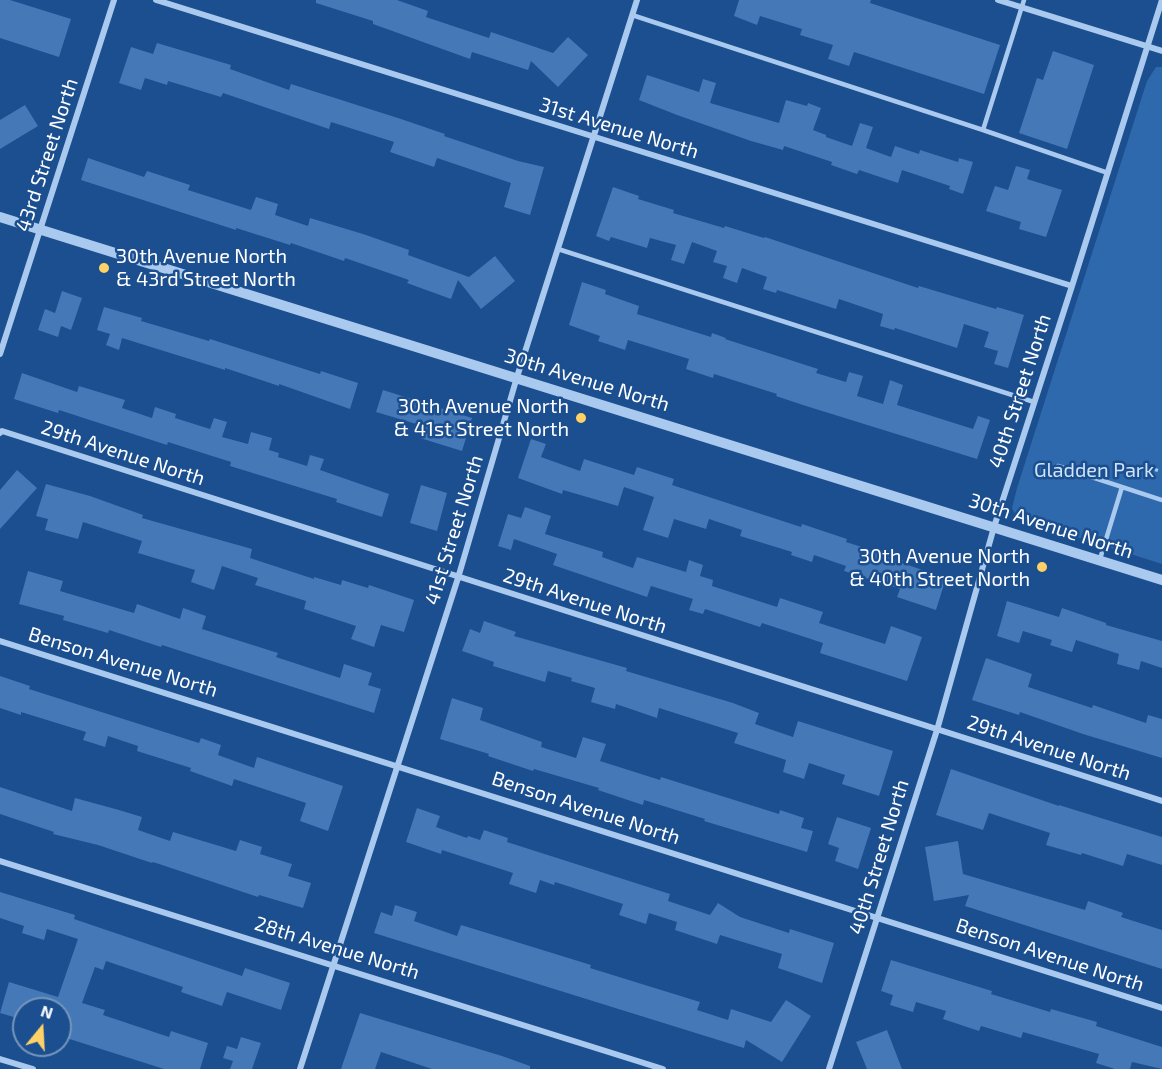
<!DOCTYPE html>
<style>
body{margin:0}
#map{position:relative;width:1162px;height:1069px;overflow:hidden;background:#1b4f8f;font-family:"Exo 2",sans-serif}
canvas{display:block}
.north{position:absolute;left:12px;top:997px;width:60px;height:60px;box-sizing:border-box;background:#1b4f8f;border:2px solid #7695bc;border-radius:50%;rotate:18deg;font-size:16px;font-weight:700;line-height:24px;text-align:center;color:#fff}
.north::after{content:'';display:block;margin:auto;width:21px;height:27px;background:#ffd166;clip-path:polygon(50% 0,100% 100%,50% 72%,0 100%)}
</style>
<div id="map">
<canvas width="1162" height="1069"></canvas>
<div class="north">N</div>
</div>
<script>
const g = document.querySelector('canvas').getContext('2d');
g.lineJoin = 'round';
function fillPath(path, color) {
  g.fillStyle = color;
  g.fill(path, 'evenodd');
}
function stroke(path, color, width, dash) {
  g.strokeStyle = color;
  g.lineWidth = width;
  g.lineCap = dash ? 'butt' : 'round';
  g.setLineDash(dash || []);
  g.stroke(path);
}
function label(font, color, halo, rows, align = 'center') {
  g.font = font + ' "Exo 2",sans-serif';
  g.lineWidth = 5;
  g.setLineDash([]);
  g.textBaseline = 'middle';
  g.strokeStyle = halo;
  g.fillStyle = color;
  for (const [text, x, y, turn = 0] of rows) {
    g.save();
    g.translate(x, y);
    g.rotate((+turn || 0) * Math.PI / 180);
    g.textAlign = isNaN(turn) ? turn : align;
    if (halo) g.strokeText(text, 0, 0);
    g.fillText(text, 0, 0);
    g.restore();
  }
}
const green = new Path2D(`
 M1156,67H1162V564L1017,518L1012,508L1017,488L1147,81Z`);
const building = new Path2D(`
 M0,0H10L71,19L59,57L0,38Z
 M316,0H397L428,11L426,17L489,38L491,32L553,53L568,37L588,55L558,87L531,61L528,70L472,52L470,59L373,24V21L316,3Z
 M739,0H871L870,3L1000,45L984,94L854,52L849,66L828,59L833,45L800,35L802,29L760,16L757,25L734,16Z
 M157,43L231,65L230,69L289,90L291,84L401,119L445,134L444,136L518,161L544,167L530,215L504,207L511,183L437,158L434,167L390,152L394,142L331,122L329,129L223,93L221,97L168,81L167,85L145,78L141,90L119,83L131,47L153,54Z
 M1053,51L1094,65L1067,149L1019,133L1037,78L1043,80Z
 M647,75L699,92L703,79L716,83L710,103L779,123L786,100L807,106L808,103L821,108L813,130L826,135V137L852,146L860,123L873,127L866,148L891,157L895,146L919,154L920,150L958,162L959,158L973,162L963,194L949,189L950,186L902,170L898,183L859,170L857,174L831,165L832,162L784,146L783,150L751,141L677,115L639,100Z
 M25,105L38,126L0,149V120Z
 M88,158L144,177L147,171L190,185L188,190L251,210L256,197L278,204L275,215L308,226L310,218L363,234L409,250L408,255L469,277L495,256L515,281L481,309L458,280L451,299L407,283L409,280L345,258L344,261L291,243L290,245L236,228V230L81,180Z
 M1016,166L1030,170L1027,179L1062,190L1046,237L1019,229L1021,222L986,211L995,186L1008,190Z
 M613,187L639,196L638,199L674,210L673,213L724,228L725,226L764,238L765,237L918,288L919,286L996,309L997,307L1024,315L1008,368L994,364L998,351L984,347L989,332L964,324L957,348L895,328L894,330L880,326L883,314L839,299L836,309L777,290L776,293L763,289L767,277L742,268L737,283L723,278L727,266L713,262L717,251L692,242L684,264L671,260L676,245L650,238L647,248L611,237L609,241L596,236Z
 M582,282L606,290L605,294L639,306L637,314L711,337L712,333L726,338L725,339L818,369L816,373L846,382L849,372L863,376L857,396L883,404L890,380L903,385L897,405L973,429L978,416L990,420L977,459L806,406L776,396L777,394L714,374L713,378L686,369L689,359L628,340L625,350L598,341L600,336L569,325Z
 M62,291L82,298L71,330L61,326L58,337L38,330L45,309L55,313Z
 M104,307L142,318L141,321L209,341L210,339L320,374L321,371L358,383L350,409L279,384V386L225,368V370L122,338L119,350L106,345L110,334L97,330Z
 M22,373L77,392L79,386L125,400L122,408L152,418L155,407L176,414L175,418L210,429L214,418L227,422L222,437L248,444L251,432L272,438L269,450L279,453L278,457L307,466L310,455L324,459L320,470L389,494L382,517L336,502L337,499L230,466L231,462L168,442L167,445L59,410L58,413L14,399Z
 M383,390L472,418L462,451L420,438L423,426L376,412Z
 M531,439L546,444L541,457L580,471L584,459L634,475L637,467L674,479L672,485L801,527L802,524L847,539L846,542L903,560L902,563L946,578L936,610L897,597L900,589L844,571L846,566L814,555L812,562L791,555L792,552L740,536L742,530L709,519L706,529L674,519L668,538L643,530L654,497L624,487L618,506L563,490L562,494L518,478Z
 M17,470L37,488L0,529V490Z
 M46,484L90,496L143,515L142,518L252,549L250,558L314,579V577L341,585L342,580L368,588L369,585L414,600L404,632L381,625L374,647L351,639L356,626L304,609L306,601L255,585L258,578L222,566L214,590L191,582L195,570L138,553L142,541L83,522L78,539L45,530L48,519L36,516Z
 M421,485L447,493L437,531L410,523Z
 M525,507L551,516L545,534L603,552L602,557L633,568L637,557L686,572L689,560L703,565L700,576L713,580L712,586L777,607L780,598L823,612L819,623L885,644L891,626L922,637L907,681L820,653L823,643L762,623L760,627L705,609L703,614L689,610L693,599L651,586L647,597L553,565L557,554L514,539L511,550L498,546L508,514L521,518Z
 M28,571L63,581L60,591L134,613L137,604L180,619L183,608L206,616L202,629L278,653L276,657L340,678L344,664L372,673L368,685L381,689L374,713L162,645L161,647L109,630L108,633L63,620L64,616L19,604Z
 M1007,601L1059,617L1062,608L1106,623V625L1162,641V668L1141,661L1139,670L1117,664L1119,654L1076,640L1072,652L1050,645L1052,640L1023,631L1019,643L997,636Z
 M484,621L516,632L514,636L627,668L626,671L733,703L759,713L755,724L793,737L798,721L893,751L879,796L842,784L845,775L809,763L804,779L783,772L786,760L734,743L738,733L659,708L657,718L616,704L615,709L591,702L595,688L571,681L572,678L548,671L545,682L493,666L494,662L462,651L470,629L480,633Z
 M986,658L1032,674L1028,687L1092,708L1093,705L1146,723L1148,715L1162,719V758L1083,734L1020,712L1019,715L972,700Z
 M0,676L30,686L29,689L199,743L201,738L221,745L218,755L254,768L257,757L343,786L328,831L300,821L306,803L234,779L232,786L190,771L191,768L137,751L138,746L108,736L105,747L83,740L86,732L21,712V715L0,708Z
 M452,698L483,708L480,720L542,742L541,747L576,758L583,737L606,744L600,761L660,780L661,777L779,814L780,810L804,818L801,828L813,831L807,852L704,821L705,819L644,800L643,805L598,790L599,788L534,769L533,771L488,756L489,754L440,739Z
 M951,769L1059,806V805L1162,837V865L1127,854L1123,866L1082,853L1081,855L1046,845L1050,833L989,813L983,830L936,815Z
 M0,787L72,811L75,798L119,810L142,817L138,830L170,841L173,832L236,851L240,840L262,847L260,854L292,864L288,876L311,883L303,908L259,895L258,897L153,862L152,863L98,845L53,834L54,832L0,814Z
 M417,808L440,816L436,827L467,838L468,836L480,840L484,830L508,838L507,842L670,894L668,901L710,915L718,903L740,917L789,933L790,929L834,943L822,983L778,968L782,954L720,935L717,944L675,930L677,922L649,913L646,924L619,915L623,904L555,882L554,885L540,880L536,893L509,884L513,873L442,850L441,854L406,842Z
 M837,817L871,828L858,869L835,861L839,848L828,844Z
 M958,841L963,874L1085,910L1088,901L1123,913L1121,917L1162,930V969L965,906L969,895L934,901L925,847Z
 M0,892L75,915L74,919L242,976L245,968L290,983L281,1010L227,992L222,1006L181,992L183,987L106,961L103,970L95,967L82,1003L105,1010L103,1015L169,1037L171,1031L208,1043L200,1069H164L60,1036V1009H24V1020L0,1013L9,982L58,997L78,939L47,929L44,940L22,933L24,926L0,918Z
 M395,905L417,912L414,921L457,936L461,925L536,948L591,965L590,968L700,1002L697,1010L728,1020L731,1009L771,1022L786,1000L811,1016L782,1062L746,1040L744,1048L374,933L381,912L392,916Z
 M891,960L992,991L991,994L1050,1012L1051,1009L1097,1022L1096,1026L1162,1047V1069L1132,1062L1130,1069H1115L1096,1063L1099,1054L1023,1032L1021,1038L981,1026L979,1031L943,1019L946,1011L916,1002L913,1012L890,1005L893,995L881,991Z
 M360,1013L502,1056L530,1066V1069H432L381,1052L375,1069H341Z
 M887,1030L902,1069H867L856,1042Z
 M241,1037L261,1043L252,1069H230L233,1061L223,1058L227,1046L237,1049Z`);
const path = new Path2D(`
 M1148,467L1162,472`);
const service = new Path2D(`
 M632,15L983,130L1024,0
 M983,130L1108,173
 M558,249L1034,402
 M1058,466L1162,500
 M1100,559L1122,487`);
const minor = new Path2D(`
 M156,0L1072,286
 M998,0L1162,51
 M0,354L114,0
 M0,433L2,431L1162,801
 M0,641L1162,1008
 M0,861L663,1069
 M0,1059L33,1069
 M300,1069L458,578L517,377L637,0
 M829,1069L937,730L994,527L1072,286L1162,0`);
const tertiary = new Path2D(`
 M0,217L1162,580`);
const markers = [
 [104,268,6,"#ffd166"],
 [581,418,6,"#ffd166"],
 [1042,567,6,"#ffd166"]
];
const streetNames = [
 ["31st Avenue North",619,128,17],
 ["43rd Street North",47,155,-72],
 ["30th Avenue North",587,380,17],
 ["40th Street North",1020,391,-72],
 ["29th Avenue North",123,453,18],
 ["30th Avenue North",1051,526,18],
 ["41st Street North",454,530,-73],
 ["29th Avenue North",585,601,18],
 ["Benson Avenue North",123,662,17],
 ["29th Avenue North",1049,748,18],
 ["Benson Avenue North",586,808,18],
 ["40th Street North",879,857,-73],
 ["28th Avenue North",337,948,17],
 ["Benson Avenue North",1050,955,18]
];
const poiNames = [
 ["30th Avenue North",116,256,"left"],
 ["& 43rd Street North",116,279,"left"],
 ["30th Avenue North",569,406],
 ["& 41st Street North",569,429],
 ["30th Avenue North",1030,556],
 ["& 40th Street North",1030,579]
];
const parkNames = [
 ["Gladden Park",1094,470]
];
fillPath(green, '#2e69ad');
fillPath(building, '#4478b7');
stroke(path, '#a9c9ee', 3, [3, 4.5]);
stroke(service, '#a9c9ee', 4.5);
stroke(minor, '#a9c9ee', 6);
stroke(tertiary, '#a9c9ee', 10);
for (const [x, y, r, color] of markers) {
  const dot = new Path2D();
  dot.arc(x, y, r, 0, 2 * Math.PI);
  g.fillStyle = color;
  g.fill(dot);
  stroke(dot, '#1b4f8f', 2);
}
label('20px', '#fff', '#1b4f8f', streetNames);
label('20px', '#fff', '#1b4f8f', poiNames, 'right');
label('20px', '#cfe3fa', '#1b4f8f', parkNames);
</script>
